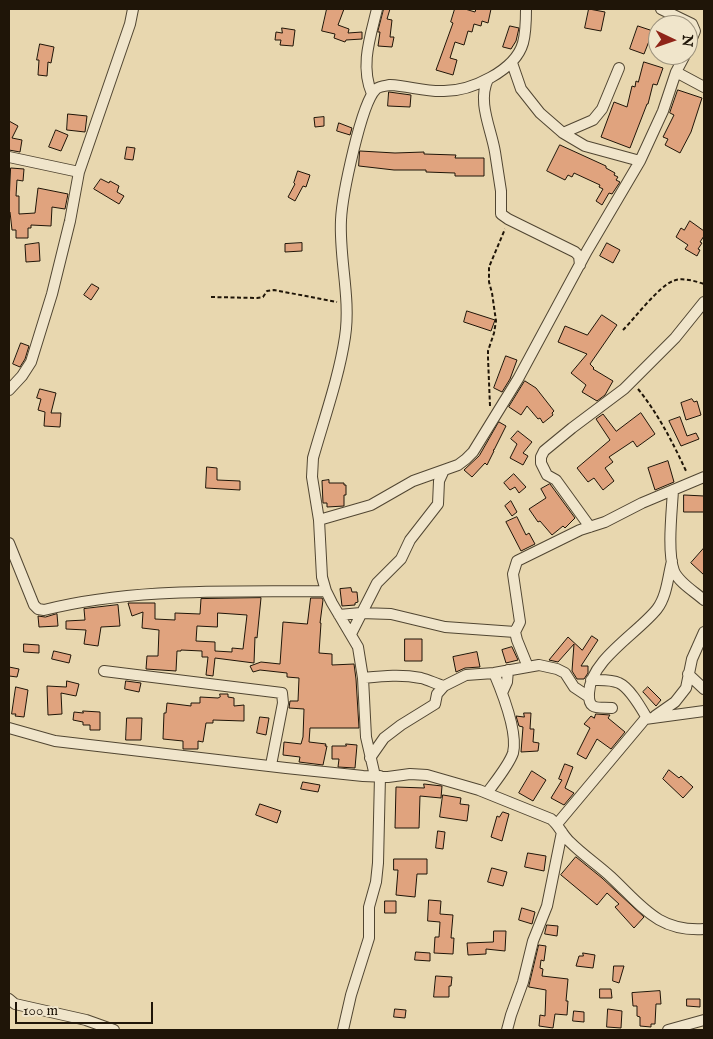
<!DOCTYPE html>
<style>
body{margin:0}
#map{position:relative;width:713px;height:1039px;overflow:hidden;background:#e8d7af;font-family:"IM FELL English",serif}
canvas{display:block}
.frame{position:absolute;inset:0;border:10px solid #1f1508;pointer-events:none}
.north{position:absolute;left:648px;top:15px;width:50px;height:50px;box-sizing:border-box;background:#f0e5cb;border:1px solid #9c927d;border-radius:50%;rotate:93deg;font-size:14px;font-weight:700;line-height:20px;text-align:center;color:#1f1508}
.north::after{content:'';display:block;margin:auto;width:18px;height:22px;background:#8f2418;clip-path:polygon(50% 0,100% 100%,50% 72%,0 100%)}
.scale{position:absolute;left:15px;top:1002px;width:138px;height:22px;box-sizing:border-box;border:2px solid #1f1508;border-top:0;padding-left:6px;font-size:15px;line-height:18px;white-space:nowrap;color:#1f1508;-webkit-text-stroke:4px #f0e5cb;paint-order:stroke}
</style>
<div id="map">
<canvas width="713" height="1039"></canvas>
<div class="frame"></div>
<div class="north">N</div>
<div class="scale">100 m</div>
</div>
<script>
const g = document.querySelector('canvas').getContext('2d');
g.lineJoin = 'round';
function fillPath(path, color) {
  g.fillStyle = color;
  g.fill(path, 'evenodd');
}
function stroke(path, color, width, dash) {
  g.strokeStyle = color;
  g.lineWidth = width;
  g.lineCap = dash ? 'butt' : 'round';
  g.setLineDash(dash || []);
  g.stroke(path);
}
const building = new Path2D(`
 M327,9H344L338,25L349,29L348,33L362,32V39L346,40L345,42L334,38L335,34L322,31Z
 M384,9H390L387,19L392,20L390,37H394L392,47L378,46L380,32H378Z
 M455,9H465L475,12L476,9H491L488,23L482,21L481,26L474,24L472,32L468,31L464,45L455,42L450,58L457,60L453,75L436,70L453,23L451,22Z
 M589,9L605,12L601,31L585,28Z
 M510,26L519,28L516,41L511,49L503,47Z
 M638,26L653,31L644,54L630,49Z
 M282,28L295,30L293,46L280,45L281,40H275L276,32L282,33Z
 M40,44L54,47L51,63L48,62L47,76L38,75L39,60H37Z
 M644,62L663,68L657,85L653,84L648,104H647L630,148L601,137L614,102L627,107L632,86L635,87L636,81L638,82Z
 M678,90L702,98L691,132L680,153L665,145L668,139L663,137L674,115L670,113Z
 M389,92L411,95L410,107L388,106Z
 M68,114L87,116L85,132L67,130Z
 M324,117V126L315,127L314,118Z
 M9,121L18,126L12,138L22,140L20,152L9,150Z
 M339,123L352,128L350,135L337,131Z
 M56,130L68,135L61,151L49,147Z
 M560,145L606,166V168L615,173L614,175L618,177L616,180L620,182L612,194L609,193L602,205L596,201L603,189L599,187L600,185L574,173L572,177L568,175L565,180L547,171Z
 M127,147L135,148L133,160L125,159Z
 M360,151L395,153L424,152V154L456,155L455,158H484V176H455V173L426,172V170H394L359,166Z
 M11,168L24,169L23,181L17,180L16,196H19V214L35,213L38,188L68,194L65,209L52,207L51,226L31,225V228H28V238H16V230H12L10,212H9Z
 M298,171L310,175L306,187L303,186L295,201L288,197L295,184L294,183Z
 M101,179L109,183L110,181L119,186L117,192L124,196L119,204L94,189Z
 M690,221L704,231V236L700,242L702,243L698,249L700,250L697,256L685,249L688,245L676,237L681,228L684,230Z
 M39,243L40,261L26,262L25,245Z
 M302,243V251L285,252V244Z
 M607,243L620,250L613,263L600,256Z
 M92,284L99,288L91,300L84,295Z
 M467,311L495,320L491,331L464,322Z
 M602,315L617,325L590,364L594,368L593,369L613,381L605,395L597,401L582,392L586,385L571,373L587,354L558,342L565,326L587,335Z
 M21,343L29,346L25,359L20,367L13,364Z
 M506,356L517,360L510,379L502,392L494,388Z
 M525,381L536,388L554,411L552,413L553,415L543,423L540,418L538,419L527,406L521,415L509,407Z
 M40,389L56,393L51,413H61L60,427L44,426L45,412L38,410L41,399L37,398Z
 M692,399L694,402L697,401L701,415L686,420L681,403Z
 M641,413L655,434L637,447L633,441L609,457L613,462L605,468L614,481L603,490L594,478L588,482L577,468L610,440L596,419L603,414L616,431Z
 M680,417L687,436L696,433L699,439L681,446L669,421Z
 M499,422L506,426L494,450H493L494,451L487,465L485,463L472,477L464,470L479,456Z
 M518,431L532,442L523,453L528,456L523,465L510,458L517,444L511,439Z
 M668,461L674,482L655,490L648,468Z
 M207,467L217,468V480L240,481V490L206,488Z
 M514,474L526,487L519,493L515,487L510,490L504,483Z
 M329,480V483H344V485H346V495H344V506L327,507V503H323L322,481Z
 M550,484L575,518L565,528L563,526L552,535L540,521L538,522L529,509L546,498L541,489Z
 M684,495L704,496V512H684Z
 M511,501L517,512L512,516L505,506Z
 M517,517L526,535L529,533L535,544L521,551L506,522Z
 M704,548V575L691,563Z
 M351,588L352,592H357L358,602L355,603V605L342,606L340,589Z
 M261,598L257,638L255,637L254,663L215,658L213,676L206,675L208,657H202V651L181,650V651H177L176,671L146,669L147,656H158L159,630L142,628L143,612L132,616L128,603H155V619L175,620V613L200,614L201,599ZM218,613L247,615L243,649L232,648V652L215,651V642L196,641L197,626L217,627Z
 M311,598H322L323,600L320,623H321L319,653L332,654V665L354,664L356,679L359,728H310L309,742L326,744L325,746H327L323,765L299,762L300,757L283,755L284,742L301,744L303,737L304,709L289,708L290,701H298L299,678L287,677V673L260,670L253,672L250,666L261,662L280,664L283,622L307,624Z
 M118,605L120,626L101,627L98,646L84,644L86,630L66,629V621L85,620L84,609Z
 M57,614L58,626L39,627L38,616L45,617Z
 M592,636L598,640L581,666H588V673L584,679H577L572,671L574,644L558,662L549,660L568,637L582,650Z
 M405,639H422V661H405Z
 M24,644L39,645V653L24,652Z
 M512,647L518,660L506,663L502,650Z
 M54,651L71,655L69,663L52,659Z
 M477,652L480,667L465,668L456,672L453,657Z
 M9,667L19,669L17,677L9,676Z
 M67,681L79,684L76,696L61,693L62,714L48,715L47,686L66,687Z
 M126,681L141,683L139,692L125,689Z
 M16,687L28,690L24,717L15,716L16,714H12Z
 M648,687L661,700L656,706L643,692Z
 M220,694H228V697L234,698V706L244,705V721L213,720V723H206L203,742L198,741V749H183V741L163,739L164,713H166L167,703L191,706V703H200V697L218,698L220,697Z
 M83,711L100,712V730H90V725H83V722L73,720L74,712L83,713Z
 M524,713H531L530,729H534L533,742L539,743L538,751L521,752L523,727L519,726L516,716L524,717Z
 M596,714L610,715L608,718L625,732L611,749L597,739L586,759L577,754L590,728L584,724L591,716L594,718Z
 M260,717L269,718L266,735L257,733Z
 M127,718H142L141,740H126Z
 M346,744L357,745L355,768L338,767L339,759H332V746H346Z
 M565,764L573,767L565,788L574,793L564,805L551,798L562,780L559,779Z
 M669,770L679,778L681,776L693,787L683,798L663,779Z
 M532,771L546,780L533,801L519,793Z
 M303,782L320,785L318,792L301,789Z
 M424,784L442,786L441,798L420,796L419,828H395L396,787L424,788Z
 M443,795L461,798L460,804L469,805L467,821L440,817Z
 M260,804L281,811L277,823L256,815Z
 M503,812L509,814L502,841L491,837L497,816L499,817Z
 M438,831L445,832L443,849L436,848Z
 M528,853L546,856L544,871L525,867Z
 M576,857L602,878L644,917L634,928L615,907L619,904L607,893L597,905L561,875Z
 M394,859H427V874H417L415,897L396,895L398,870H394Z
 M492,868L507,872L503,886L488,882Z
 M429,900L441,901L440,914L453,915L451,938H454L453,954L434,953L435,937H439L440,922L428,921Z
 M385,901H396V913H385Z
 M522,908L535,912L532,924L519,920Z
 M547,925L558,926L557,936L545,934Z
 M494,931H506L505,951L486,949V954L468,955L467,943L493,942Z
 M539,945L546,946L544,961L541,960L540,968L543,969L542,976L568,979L566,1001H568L567,1015L555,1014L553,1028L539,1026L540,1015L545,1016L546,990L529,987Z
 M416,952L430,953V961L415,960Z
 M583,953L595,955L593,968L576,966L579,956H583Z
 M614,966H624L619,983L613,981Z
 M436,976L452,977L451,986H449V997H434Z
 M600,989H611L612,998H600Z
 M660,991L661,1004H656L655,1024H651V1027L640,1026V1017L637,1016V1006H633L632,993Z
 M687,999H700V1007L687,1006Z
 M395,1009L406,1010L405,1018L394,1017Z
 M608,1009L622,1011L621,1028L607,1027Z
 M574,1011L584,1012V1022L573,1021Z`);
const path = new Path2D(`
 M211,297L257,298L263,297L267,291L274,290L337,302
 M623,330C635,318 658,287 673,281C682,277 695,281 704,284
 M638,389C659,415 673,443 687,473
 M490,406L488,358V351L494,333L496,321L492,293L489,282V267L505,229`);
const minor = new Path2D(`
 M661,9L692,24L695,31L688,48
 M512,63L521,89L540,113L563,133L585,146L640,161
 M676,72L704,87
 M488,79C477,102 491,128 495,152C497,165 499,178 501,191C501,199 501,207 501,214L508,219L575,252L579,256L580,265
 M372,94C360,66 370,38 377,9
 M563,133L593,120L602,109L619,68
 M9,157L79,172
 M9,390L22,376L31,362L52,294L70,221L79,172L130,24L133,9
 M673,490C672,510 667,552 674,571C679,583 695,592 704,600
 M319,520L371,505L413,481L458,465L466,459L473,452L518,379L587,251L640,161L663,111L676,72L685,55
 M590,527L556,480L547,475L541,463V457L544,451L572,428L624,389L675,338L704,302
 M9,543L34,605L38,609L44,610C135,587 232,592 326,591
 M339,615L361,613L391,614L445,627L515,632
 M351,634L377,583L401,559L410,540L438,504L439,481L444,470
 M528,667L517,640L515,632L520,622L513,574L517,561L580,530L605,522L642,503L704,477
 M104,671L282,693L283,703L271,765
 M688,674L704,689
 M363,678C383,676 401,674 421,678C429,680 436,684 444,686L466,675L494,673L539,665L557,669L565,673L574,687L589,697
 M591,680C600,680 611,679 619,683C630,688 641,708 647,718
 M502,693L507,682L508,670
 M612,708C598,707 588,711 589,693C590,660 638,633 657,609C667,596 668,576 672,561
 M655,716L675,702L686,688L692,659L704,632
 M9,728L55,741L286,768L363,776L388,777L410,774L427,775L479,790L551,819C559,825 562,835 570,842C583,855 598,865 611,877C642,906 658,932 704,929
 M370,758L384,738L401,725L435,704L437,694L444,686
 M375,776L366,737L363,678L358,647L332,603L326,591L322,577L319,520L312,477L313,458C324,419 339,377 345,337C351,298 339,259 341,220C342,197 361,103 376,89C380,86 385,86 390,85C409,86 426,92 444,91C471,91 515,71 523,43C526,32 526,20 526,9
 M487,793C495,782 509,765 513,753C518,733 502,692 494,673
 M557,824L645,719L704,711
 M9,999L15,1004L86,1020L114,1030
 M343,1030L351,995L369,938V907L376,882L378,863L380,776
 M507,1030L511,1015L523,982L533,941L547,906L562,832
 M668,1030L704,1020`);
fillPath(building, '#e0a37e');
stroke(building, '#1f1508', 1);
stroke(minor, '#514632', 12);
stroke(path, '#1f1508', 2, [4, 2.5]);
stroke(minor, '#f0e5cb', 10);
</script>
